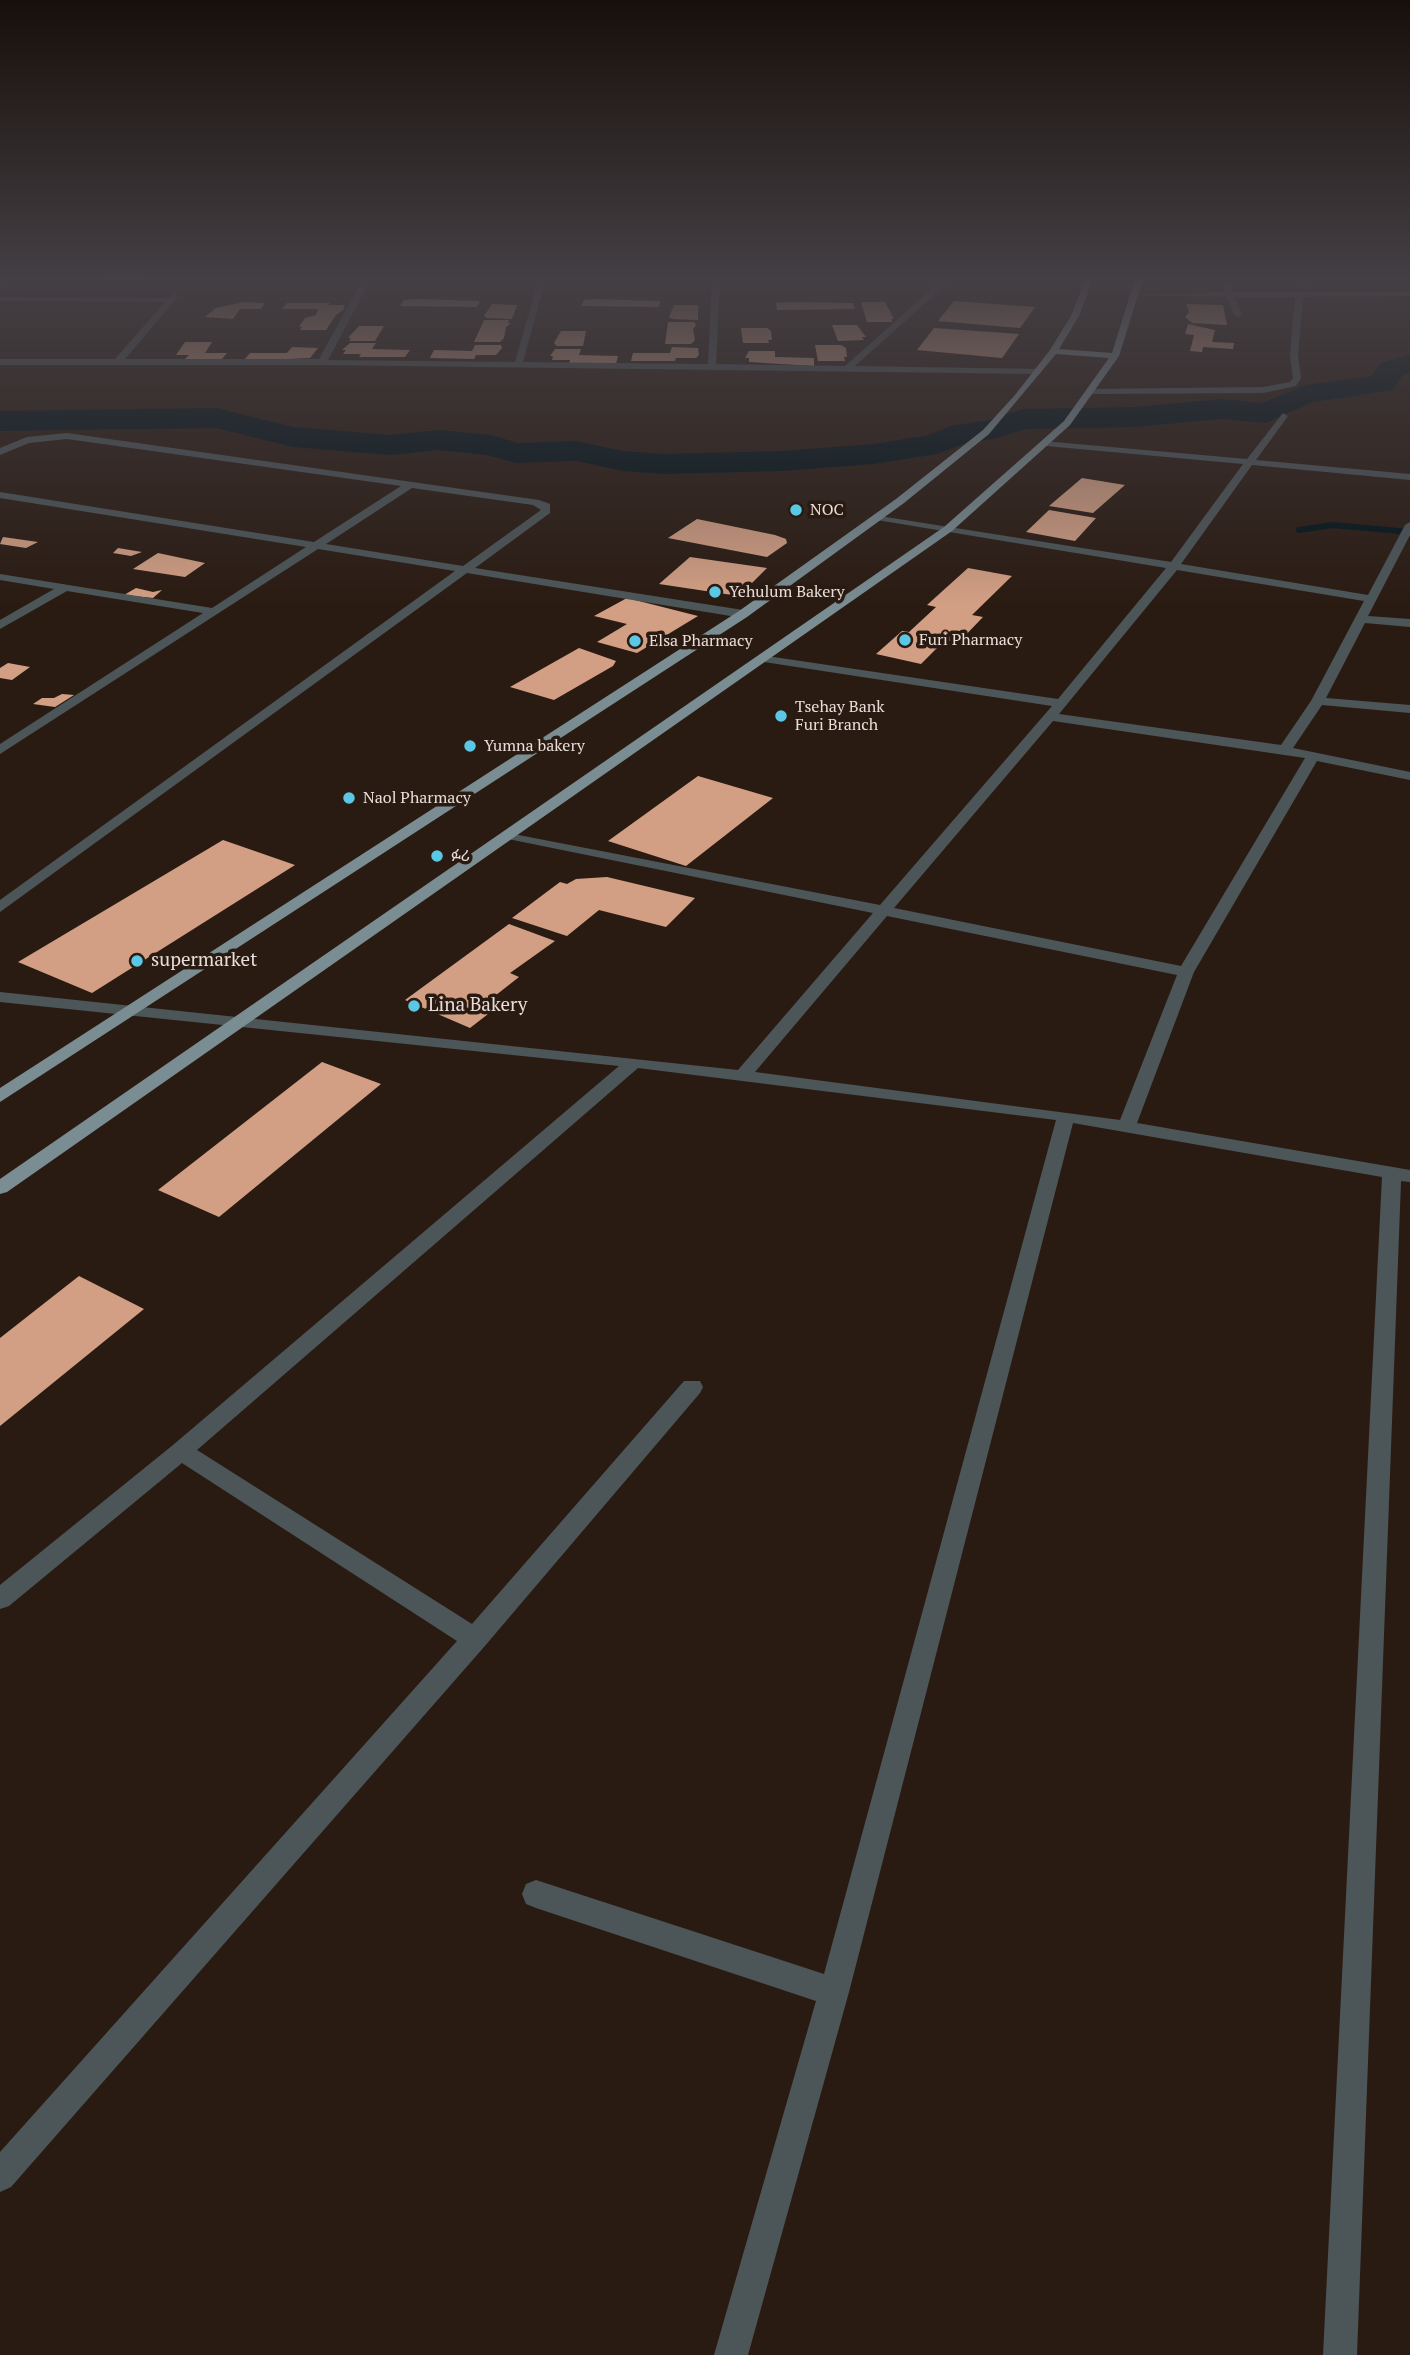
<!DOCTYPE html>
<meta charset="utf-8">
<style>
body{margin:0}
canvas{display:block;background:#2a1b12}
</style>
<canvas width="1410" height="2355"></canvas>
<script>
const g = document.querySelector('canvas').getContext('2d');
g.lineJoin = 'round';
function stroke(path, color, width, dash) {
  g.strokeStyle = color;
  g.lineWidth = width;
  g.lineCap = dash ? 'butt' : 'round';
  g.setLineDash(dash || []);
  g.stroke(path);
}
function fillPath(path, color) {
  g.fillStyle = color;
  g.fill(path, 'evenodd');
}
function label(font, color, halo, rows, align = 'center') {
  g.font = font + ' "PT Serif","Noto Sans Ethiopic",serif';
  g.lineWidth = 7;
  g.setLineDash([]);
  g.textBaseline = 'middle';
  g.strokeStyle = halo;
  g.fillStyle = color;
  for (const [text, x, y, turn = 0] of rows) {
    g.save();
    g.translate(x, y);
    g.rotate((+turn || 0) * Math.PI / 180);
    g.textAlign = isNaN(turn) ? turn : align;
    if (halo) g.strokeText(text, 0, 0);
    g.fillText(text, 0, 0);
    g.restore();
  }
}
const stream = new Path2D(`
 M1299,530L1333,525L1410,532`);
const river = new Path2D(`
 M1410,354V373L1403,375L1392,390L1313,402L1266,423L1222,419L1135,427L1026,429L994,439L969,442L937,454L874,464L783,471L665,474L623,471L576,461L516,463L487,455L439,450L390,455L293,447L216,428L0,431V411L216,408L293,427L390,435L439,430L491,435L518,443L576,441L623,451L665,454L783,451L874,444L929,435L950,426L989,420L1023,409L1135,407L1222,399L1262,403L1306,385L1371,376L1381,363Z`);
const building = new Path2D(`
 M110,276H145L140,280H105Z
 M404,300L416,299L480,301L477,307L400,306Z
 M584,300L596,299L660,301L659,307L581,306Z
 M954,301L1035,307L1020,328L938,321Z
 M243,302L265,303L261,309H240L233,319L205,317L216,308Z
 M788,302L853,303L855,309L777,310L776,303Z
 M861,302H885L894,319H891L892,322H867Z
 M287,303H330L328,305H345L343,309L346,308L336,315L326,330H300L302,327H299L305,318L316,315L318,309H282Z
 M492,304L517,305L512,319L487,318L484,316Z
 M1186,304L1223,305L1227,325L1192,323L1185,317L1189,312Z
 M674,305H698V320L673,319L669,317Z
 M484,320H509L508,323H511L506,327L504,338L500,342H474Z
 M668,322H694L696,325L693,329L695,340L691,344H665Z
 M1188,324L1215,330L1212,342L1234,343L1233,349L1203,347L1202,352L1190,351L1194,335L1185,334Z
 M832,325H857L866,337H862L864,340L838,341Z
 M359,326H384L375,341H349L351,338H348Z
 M741,328H767L771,331L772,340H768L769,343H743Z
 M934,328L1019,334L1002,358L917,350Z
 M561,331H586L583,346H557L554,343Z
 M185,342H212L205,353H227L221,360H184L189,355H176Z
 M350,343H376L372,349L410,350L405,357H359L361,354H343L346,350H342Z
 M475,345H501L502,348L496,355H476L474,359L430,358L434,350L472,351Z
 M815,345H841L846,348L847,357H844L845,361H818Z
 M292,347L318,348L310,358L243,361L250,353H287Z
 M672,347L698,348L699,355L696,358H676L675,361H631L633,353H670Z
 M555,349H581L579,355L618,356L616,364L569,363L570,360H552L553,356H550Z
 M749,351H775V357L814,358V366L749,362V358H745Z
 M1082,478L1125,485L1093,513L1049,506Z
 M1049,510L1096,518L1075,541L1026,532Z
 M697,519L775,535L786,539L787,543L767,557L668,538Z
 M3,537L38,542L26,548L0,544Z
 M118,548L142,552L131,556L113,553Z
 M158,553L205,563L185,577L133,569Z
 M690,557L767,568L739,596L659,584Z
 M968,568L1012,576L972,615L983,617L958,643L945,640L921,664L876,654L902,631L909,632L936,607L927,605Z
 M136,588L153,592L162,590L153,598L124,595Z
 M627,598L698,616L637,653L597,642L627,624L594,616Z
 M579,648L616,661L613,666L554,700L510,687Z
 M8,663L30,667L12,680L0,678V668Z
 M62,694L74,695L55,707L33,704L42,698H54Z
 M698,776L773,798L686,866L608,841Z
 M223,840L295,865L92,993L18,962Z
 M607,877L695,898L666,927L599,910L567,936L512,918L560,882L567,884L576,879Z
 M509,924L555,941L510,973L519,977L491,999L501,1004L470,1028L405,1000Z
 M322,1062L381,1084L219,1217L158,1190Z
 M79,1276L144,1309L0,1426V1338Z`);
const minor = new Path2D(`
 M8,276H16L0,287V281Z
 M366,276L1090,277L1094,279L950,281L855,366L1043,369L1040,374L322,365H0V359H115L165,302L0,301V297L169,298L175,293L178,297L125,359H319L362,281L183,279ZM370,281H538L515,362L328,360ZM545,281H712L708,364L523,362ZM720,281H941L845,366L716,364Z
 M1295,276H1302L1312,289H1306Z
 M1227,284L1233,292H1410V296L1303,297L1298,355L1301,378L1296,386L1263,393L1086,394L1089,389L1263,387L1290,382L1293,378L1290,355L1295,297H1235L1242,315L1238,317L1234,315L1227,297L1132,295L1226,292L1223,286Z
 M1283,413L1288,416L1256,460L1410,474V480L1252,465L1181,564L1368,595L1405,525L1410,522V535L1368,616L1410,619V627L1365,623L1326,698L1410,705V713L1322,705L1293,748L1410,772V780L1317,761L1194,972L1137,1123L1410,1170V1182L1401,1181L1357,2355H1323L1382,1177L1073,1123L849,1992L748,2355H714L816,2001L536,1908L526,1904L522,1894L526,1884L536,1880L824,1974L1056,1120L638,1068L197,1450L472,1624L684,1381H700L703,1387L700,1393L484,1647L11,2187L0,2192V2152L457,1641L182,1463L9,1606L0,1609V1585L173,1445L619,1066L0,1002V992L738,1070L873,913L508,839L503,838V832L880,905L1052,706L764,662L758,658L760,655L1058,699L1166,568L877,520L873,519V515L1171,562L1243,464L1046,446L1043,441L1247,459ZM1177,570L1364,601L1311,701L1281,745L1059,714ZM1053,721L1305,758L1181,966L894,908ZM887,916L1177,975L1120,1120L755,1072Z
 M67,433L539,500L550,504V513L475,568L743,610L749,614L743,618L467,573L0,912V900L455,571L318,549L0,754V744L203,613L67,591L0,629V620L54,589L0,580V574L212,608L306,547L0,498V492L314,542L401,486L67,439L29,443L0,455V448L27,437ZM412,488L533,505L541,510L463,566L326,544Z`);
const primary = new Path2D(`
 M1087,276H1094L1079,316L1059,349L1112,353L1136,276H1144L1119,356L1070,425L952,531L7,1192L0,1194V1179L944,527L1064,421L1109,358L1056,354L989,434L904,503L747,617L0,1102V1088L739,611L896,499L983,430L1015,395L1050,350L1071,316Z`);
const markers = [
 [796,510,7,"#5ac8e5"],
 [715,592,7,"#5ac8e5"],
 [905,640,7,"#5ac8e5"],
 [635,641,7,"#5ac8e5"],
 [781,716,7,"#5ac8e5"],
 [470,746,7,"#5ac8e5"],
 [349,798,7,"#5ac8e5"],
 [437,856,7,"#5ac8e5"],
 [137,961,7,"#5ac8e5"],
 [414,1006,7,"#5ac8e5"]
];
const farPoinames = [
 ["NOC",810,510],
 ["Yehulum Bakery",729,592],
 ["Furi Pharmacy",919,640],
 ["Elsa Pharmacy",649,641],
 ["Tsehay Bank",795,707],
 ["Furi Branch",795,725],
 ["Yumna bakery",484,746],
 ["Naol Pharmacy",363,798],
 ["ፉሪ",451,856]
];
const poiNames = [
 ["supermarket",151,961],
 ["Lina Bakery",428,1006]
];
stroke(stream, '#02141a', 6);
fillPath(river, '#02141a');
fillPath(building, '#d29f84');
fillPath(minor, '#4c5659');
fillPath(primary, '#798d93');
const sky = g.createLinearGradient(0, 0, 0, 605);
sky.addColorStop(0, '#170f0a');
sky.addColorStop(0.46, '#443f44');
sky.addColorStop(1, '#443f4400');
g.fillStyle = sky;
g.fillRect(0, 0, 1410, 605);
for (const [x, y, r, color] of markers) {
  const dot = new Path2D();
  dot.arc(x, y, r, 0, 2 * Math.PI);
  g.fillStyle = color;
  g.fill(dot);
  stroke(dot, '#2a1b12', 2.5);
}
label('16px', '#e8ddd8', '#2a1b12', farPoinames, 'left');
label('19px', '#e8ddd8', '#2a1b12', poiNames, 'left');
</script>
